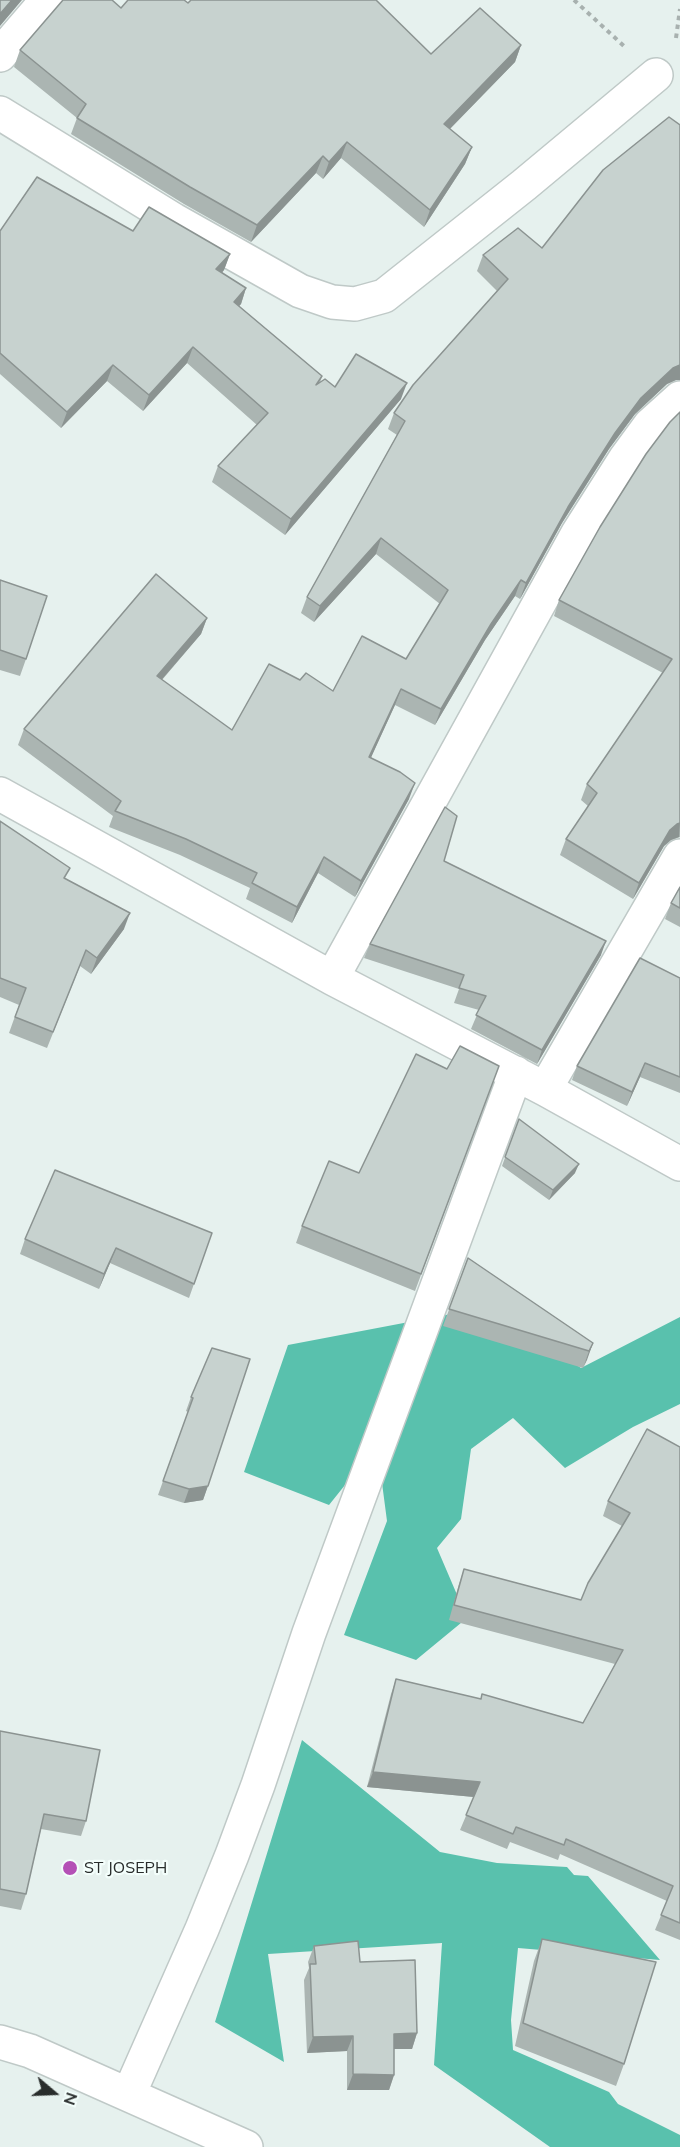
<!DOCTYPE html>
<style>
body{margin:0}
#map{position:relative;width:680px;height:2147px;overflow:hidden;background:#e6f1ee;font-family:Mulish,sans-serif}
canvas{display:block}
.north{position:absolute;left:24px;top:2063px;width:60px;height:60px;-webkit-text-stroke:4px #f3fefb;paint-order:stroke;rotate:109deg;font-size:16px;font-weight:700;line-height:24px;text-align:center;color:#292d2c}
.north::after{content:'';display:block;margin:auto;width:21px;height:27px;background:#292d2c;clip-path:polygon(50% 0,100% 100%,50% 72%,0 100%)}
</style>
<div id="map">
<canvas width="680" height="2147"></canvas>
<div class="north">N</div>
</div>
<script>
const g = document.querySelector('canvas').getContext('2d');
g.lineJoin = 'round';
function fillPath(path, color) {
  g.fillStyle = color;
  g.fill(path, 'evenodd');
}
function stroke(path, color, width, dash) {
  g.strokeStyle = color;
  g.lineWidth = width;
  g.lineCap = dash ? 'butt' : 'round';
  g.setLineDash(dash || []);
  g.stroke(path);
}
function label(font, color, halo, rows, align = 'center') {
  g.font = font + ' Mulish,sans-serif';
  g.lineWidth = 4.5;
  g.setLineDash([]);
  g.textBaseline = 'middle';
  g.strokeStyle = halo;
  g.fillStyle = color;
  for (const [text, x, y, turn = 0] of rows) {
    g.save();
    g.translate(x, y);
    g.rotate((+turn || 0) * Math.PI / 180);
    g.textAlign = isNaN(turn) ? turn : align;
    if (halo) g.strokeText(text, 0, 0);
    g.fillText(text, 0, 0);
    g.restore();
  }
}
const forest = new Path2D(`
 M493,1306L581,1368L680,1317V1404L633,1427L565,1468L513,1418L471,1449L461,1519L437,1548L467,1618L416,1660L344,1635L387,1521L377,1445L329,1505L244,1472L288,1345Z
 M302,1740L440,1852L497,1863L567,1867L574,1875L588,1876L660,1960L518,1948L511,2020L513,2050L609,2092L618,2104L680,2135V2147H550L434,2065L442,1943L268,1954L284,2062L215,2022Z`);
const path = new Path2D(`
 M574,0L625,47
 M676,38L680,9`);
const street = new Path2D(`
 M0,55L47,0
 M0,113L174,220L300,291L332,302L355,304L384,296L524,185L656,75
 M0,794L332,978L545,1089L680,1164
 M332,978L578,533L625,459L650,425L680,398
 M545,1089L680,856
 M0,2042L30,2051L246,2147
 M129,2094L202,1929L232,1855L258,1785L309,1633L516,1073`);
const wall = new Path2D(`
 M188,3L431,54L521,45L515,62L450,129L472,147L465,164L424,227L341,158L323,179L316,173L251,242L184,204L71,134L77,118L14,67L20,50L121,8Z
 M0,231H133L230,254L224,270L222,273L246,288L241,304L239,306L322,376L320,383L335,387L401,399L285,535L212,482L218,466L257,425L187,363L143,411L107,381L61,428L0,374Z
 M483,255L676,380L667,384L635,414L609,449L562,523L520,599L515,596L485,640L435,725L395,705L371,757L409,799L355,897L318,873L292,923L246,899L250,888L180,855L109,827L113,816L18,745L24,729L207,618L201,634L162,680L232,730L300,680L333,691L406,659L440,604L376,554L314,622L301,613L307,597L397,435L388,429L394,413L497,291L477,271Z
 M680,412V837L671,840L664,846L633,899L560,855L566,839L588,806L581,800L587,784L663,673L554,616L559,600Z
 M0,580L26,659L20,676L0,670Z
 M0,821L124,929L91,974L80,966L47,1048L9,1033L19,1005L0,997Z
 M444,861L601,955L537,1064L471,1029L479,1010L454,1003L459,989L364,958L370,944Z
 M680,887V927L665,919L671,903Z
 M680,978V1093L640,1077L627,1106L572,1080L577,1066Z
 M499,1066L415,1291L296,1243L302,1226L359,1173L447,1069Z
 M519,1119L575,1173L549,1200L502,1166Z
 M212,1233L189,1298L110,1263L99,1289L20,1254L25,1239Z
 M468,1258L593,1343L583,1368L443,1326Z
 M250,1359L203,1500L184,1503L158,1495L188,1412L186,1411L191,1397Z
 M680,1447V1940L655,1930L667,1901L560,1854L558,1860L510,1842L507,1849L460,1830L474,1797L367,1787L391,1694L396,1679L583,1723L615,1664L449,1620L459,1584L464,1569L581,1600L622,1526L603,1516L608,1501Z
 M0,1731L86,1821L81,1836L41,1829L26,1894L21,1910L0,1906Z
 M542,1939L624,2064L616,2086L515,2046L534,1961Z
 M314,1946L360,1962L417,2033L412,2049H394V2075L389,2090H347V2051L307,2053L304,1980L309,1968L308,1962Z`);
const shadedWall = new Path2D(`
 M12,0H22L0,26V14Z
 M521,45L515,62L438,141L444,124Z
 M347,142L341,158L323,179L329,162Z
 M472,147L465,164L424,227L430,210Z
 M323,156L316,173L251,242L257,225Z
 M230,254L224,270L210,285L216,269Z
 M246,288L241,304L228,318L234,302Z
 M193,347L187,363L143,411L149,395Z
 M113,365L107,381L61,428L67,412Z
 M680,365V380H676L667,384L635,414L609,449L562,523L520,599L526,583L568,507L615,433L641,398L673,368Z
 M407,383L401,399L285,535L291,519Z
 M381,538L376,554L314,622L320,606Z
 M521,580L515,596L485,640L435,725L441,709L491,624Z
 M207,618L201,634L151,692L157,676Z
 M401,689L395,705L364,773L369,757Z
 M415,783L409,799L355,897L361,881Z
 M680,823L679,837L671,840L664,846L633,899L639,883L670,830L677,824Z
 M324,857L318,873L292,923L297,907Z
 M130,913L124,929L91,974L97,958Z
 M606,941L601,955L537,1064L542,1050Z
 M645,1063L640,1077L627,1106L632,1092Z
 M579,1164L575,1173L549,1200L553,1190Z
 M116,1248L110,1263L99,1289L104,1274Z
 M593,1343L587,1360L583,1368L589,1351Z
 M208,1486L203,1500L184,1503L189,1489Z
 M373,1772L480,1782L474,1797L367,1787Z
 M417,2033L412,2049H389L394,2034Z
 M353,2036L347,2051L307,2053L313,2037Z
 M353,2074L394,2075L389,2090H347Z`);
const building = new Path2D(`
 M0,0H12L0,14Z
 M63,0H112L121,8L128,0H184L188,3L191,0H376L431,54L480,8L521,45L444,124L472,147L430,210L347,142L329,162L323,156L257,225L190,187L77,118L86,104L20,50Z
 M669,117L680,125V365L673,368L641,398L615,433L568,507L526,583L521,580L491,624L441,709L401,689L369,757L400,772L415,783L361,881L324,857L297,907L252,883L257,873L186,839L115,811L121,801L24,729L156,574L207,618L157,676L232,730L269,664L300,680L306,673L333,691L362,636L406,659L448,590L381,538L320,606L307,597L405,421L394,413L413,385L508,279L483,255L518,228L542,248L603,170Z
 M37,177L133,231L149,207L230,254L216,269L246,288L234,302L322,376L316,385L325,379L335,387L356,354L407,383L291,519L218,466L268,413L193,347L149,395L113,365L67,412L0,353V231Z
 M680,412V823L677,824L670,830L639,883L566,839L597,793L587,784L672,659L559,600L600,527L646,454L670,422Z
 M0,580L47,596L26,659L0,650Z
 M445,807L457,816L444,861L606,941L542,1050L476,1015L486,996L459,988L464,975L370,944Z
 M0,821L70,868L64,878L130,913L97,958L86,950L53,1032L15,1017L26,988L0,978Z
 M680,887V908L671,903Z
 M640,958L680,978V1077L645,1063L632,1092L577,1066Z
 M460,1046L499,1066L421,1274L302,1226L329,1161L359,1173L416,1054L447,1069Z
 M519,1119L579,1164L553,1190L505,1157Z
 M55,1170L212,1233L194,1284L116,1248L104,1274L25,1239Z
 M468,1258L593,1343L589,1351L449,1309Z
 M212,1348L250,1359L208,1486L189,1489L163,1481L193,1398L191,1397Z
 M647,1429L680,1447V1923L661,1915L673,1886L566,1839L564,1845L516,1827L513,1834L466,1815L480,1782L373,1772L396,1679L481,1699L482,1694L583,1723L623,1650L454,1605L464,1569L581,1600L588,1583L630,1513L608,1501Z
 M0,1731L100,1750L86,1821L44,1814L26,1894L0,1889Z
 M542,1939L656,1962L624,2064L523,2023Z
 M358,1941L360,1962L415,1960L417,2033L394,2034V2075L353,2074V2036L313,2037L310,1964H316L314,1946Z`);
const markers = [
 [70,1868,8,"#b450b6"]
];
const poiNames = [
 ["ST JOSEPH",84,1868]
];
fillPath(forest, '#59c1ad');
stroke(street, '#bfc9c7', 36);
stroke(path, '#a8b1af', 4, [4.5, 4.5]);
stroke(street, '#fff', 33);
fillPath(wall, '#abb5b2');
fillPath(shadedWall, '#8b9391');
fillPath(building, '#c7d2cf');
stroke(building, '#8b9391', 1.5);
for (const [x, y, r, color] of markers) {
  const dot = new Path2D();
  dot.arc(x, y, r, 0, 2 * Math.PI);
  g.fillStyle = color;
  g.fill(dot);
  stroke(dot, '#f3fefb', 2);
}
label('16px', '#292d2c', '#f3fefb', poiNames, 'left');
</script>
